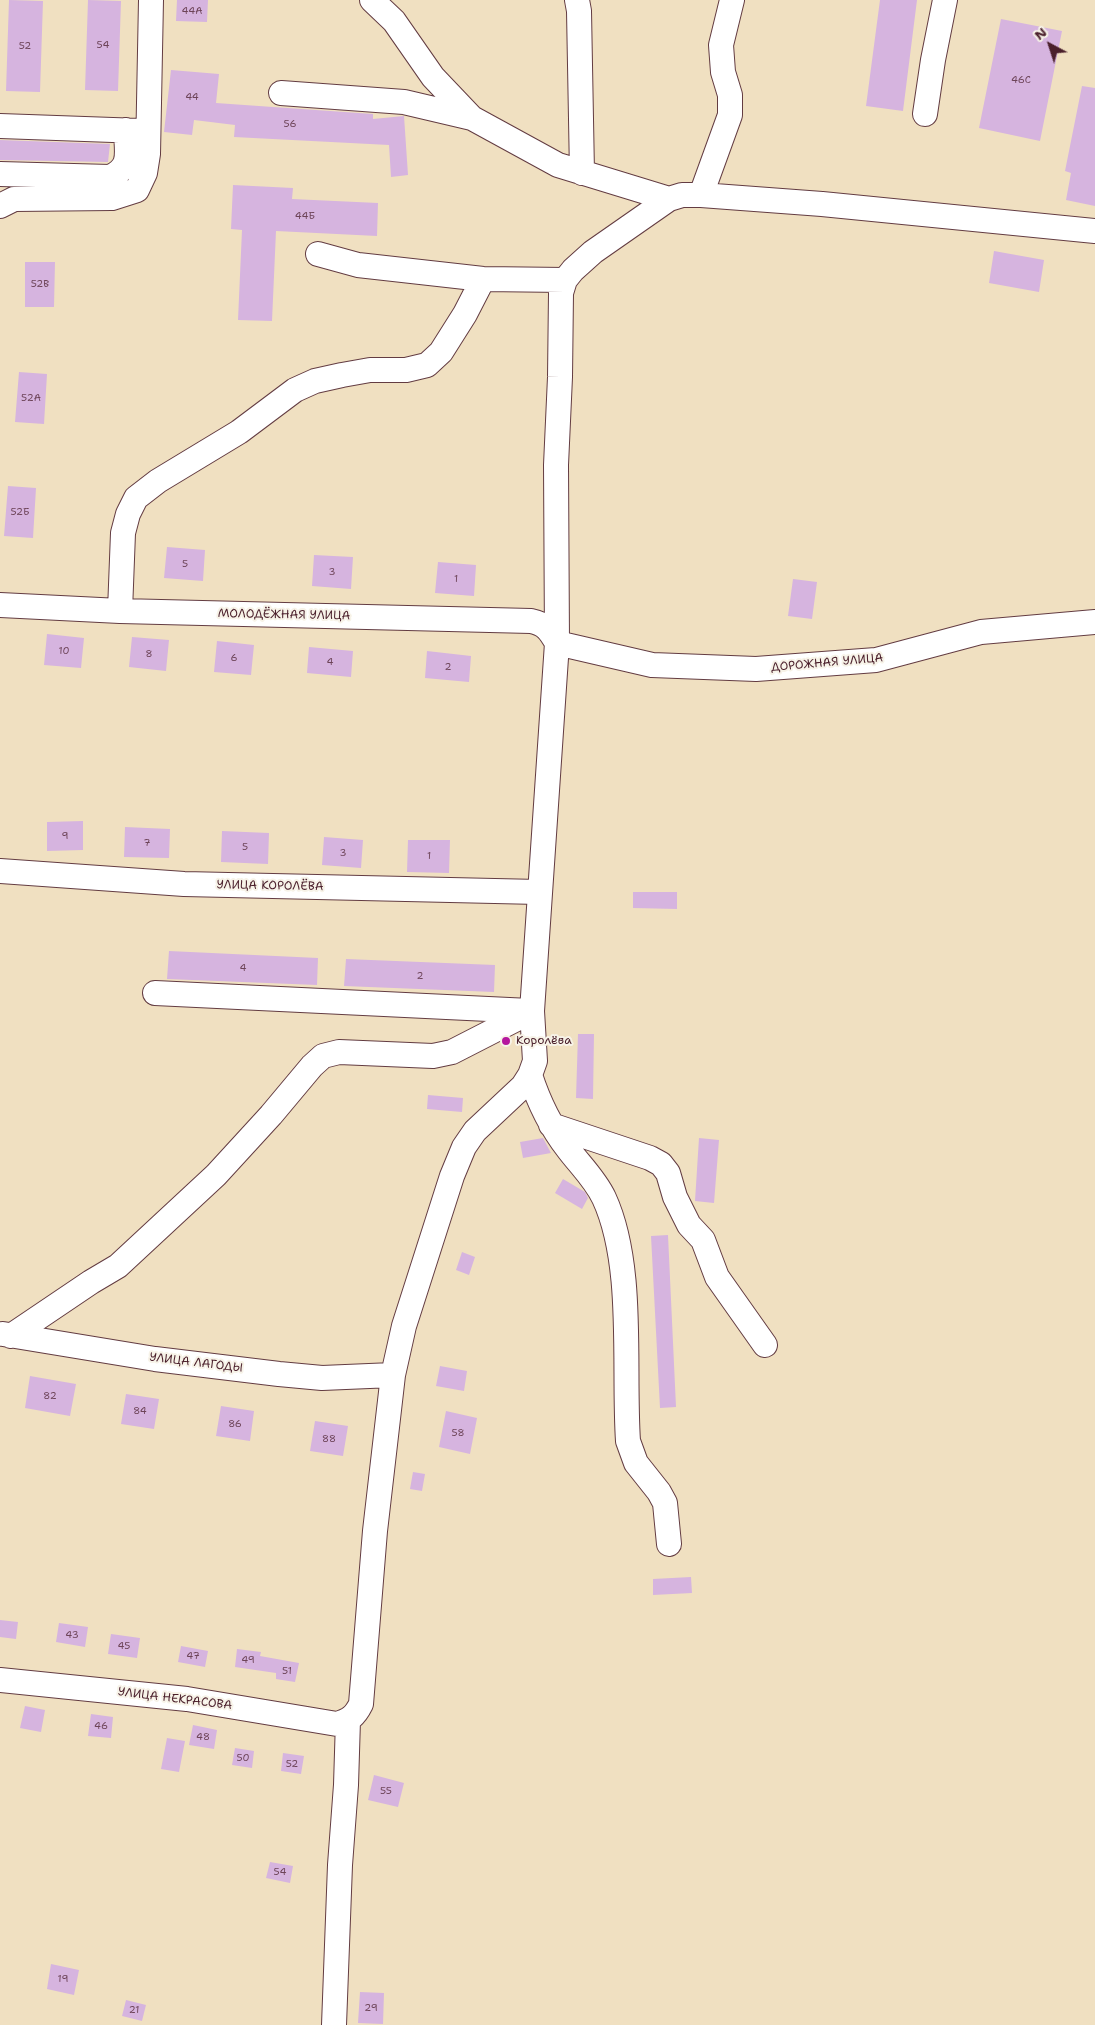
<!DOCTYPE html>
<meta charset="utf-8">
<style>
body{margin:0}
#map{position:relative;width:1095px;height:2025px;overflow:hidden;background:#f0e0c1;font-family:"Shantell Sans",sans-serif}
canvas{display:block}
.north{position:absolute;left:1025px;top:20px;width:50px;height:50px;-webkit-text-stroke:4px #f7f3e8;paint-order:stroke;rotate:320deg;font-size:14px;font-weight:700;line-height:20px;text-align:center;color:#4a1f2b}
.north::after{content:'';display:block;margin:auto;width:18px;height:22px;background:#4a1f2b;clip-path:polygon(50% 0,100% 100%,50% 72%,0 100%)}
</style>
<div id="map">
<canvas width="1095" height="2025"></canvas>
<div class="north">N</div>
</div>
<script>
const g = document.querySelector('canvas').getContext('2d');
g.lineJoin = 'round';
function fillPath(path, color) {
  g.fillStyle = color;
  g.fill(path, 'evenodd');
}
function stroke(path, color, width, dash) {
  g.strokeStyle = color;
  g.lineWidth = width;
  g.lineCap = dash ? 'butt' : 'round';
  g.setLineDash(dash || []);
  g.stroke(path);
}
function label(font, color, halo, rows, align = 'center') {
  g.font = font + ' "Shantell Sans",sans-serif';
  g.lineWidth = 4;
  g.setLineDash([]);
  g.textBaseline = 'middle';
  g.strokeStyle = halo;
  g.fillStyle = color;
  for (const [text, x, y, turn = 0] of rows) {
    g.save();
    g.translate(x, y);
    g.rotate((+turn || 0) * Math.PI / 180);
    g.textAlign = isNaN(turn) ? turn : align;
    if (halo) g.strokeText(text, 0, 0);
    g.fillText(text, 0, 0);
    g.restore();
  }
}
const building = new Path2D(`
 M9,0L43,1L40,92L6,91Z
 M88,0L121,1L118,91L85,90Z
 M177,0H208L207,22L176,21Z
 M880,0H917L903,111L866,106Z
 M1001,19L1062,31L1040,141L979,128Z
 M171,70L219,74L216,103L373,114V119L404,116L408,175L391,177L389,145L234,137L235,125L194,120L192,135L164,132Z
 M1082,86L1095,88V206L1066,200L1071,173L1065,171Z
 M0,140L110,144L108,162L0,160Z
 M233,185L293,188L292,199L378,203L377,236L276,231L272,321L238,320L242,230L231,229Z
 M994,251L1044,260L1039,292L989,283Z
 M25,262H55L54,307H25Z
 M19,372L47,374L44,424L15,422Z
 M8,486L36,488L33,538L4,536Z
 M167,547L205,550L203,581L164,578Z
 M314,555L353,557L351,589L312,586Z
 M438,562L476,565L474,596L435,593Z
 M793,579L817,582L812,619L788,616Z
 M47,634L84,638L81,668L44,665Z
 M132,637L169,640L166,671L129,667Z
 M217,641L254,645L251,675L214,672Z
 M309,647L353,651L351,677L307,673Z
 M427,651L471,656L469,682L425,678Z
 M83,821V850L47,851V822Z
 M125,827L170,829L169,858L124,857Z
 M222,831L269,833L268,864L221,862Z
 M324,837L363,840L361,868L322,865Z
 M408,840H450L449,873L407,872Z
 M633,892H677V909L633,908Z
 M169,951L318,958L317,985L167,979Z
 M346,959L495,965L494,992L344,986Z
 M578,1034H594L593,1099L576,1098Z
 M428,1095L463,1098L462,1112L427,1109Z
 M543,1138L551,1153L523,1158L520,1142Z
 M699,1138L719,1140L714,1203L695,1201Z
 M563,1179L585,1192L588,1198L582,1209L555,1193Z
 M668,1235L676,1407L660,1408L651,1236Z
 M462,1252L475,1257L469,1275L456,1270Z
 M440,1366L467,1371L464,1391L436,1386Z
 M30,1376L76,1384L70,1416L25,1408Z
 M126,1394L159,1399L154,1429L121,1424Z
 M221,1406L254,1411L250,1441L216,1436Z
 M446,1411L477,1418L470,1454L439,1447Z
 M315,1421L348,1426L343,1456L310,1451Z
 M413,1472L425,1474L422,1491L410,1489Z
 M691,1577L692,1593L653,1595V1579Z
 M0,1620L18,1622L16,1639L0,1637Z
 M59,1623L88,1627L85,1647L56,1642Z
 M111,1634L140,1638L137,1658L108,1654Z
 M181,1646L208,1651L205,1667L178,1662Z
 M237,1649L261,1652L260,1656L299,1663L295,1682L276,1679V1673L235,1667Z
 M25,1706L45,1710L41,1732L20,1728Z
 M91,1714L113,1717L111,1738L88,1736Z
 M193,1725L217,1730L214,1749L189,1745Z
 M167,1738L185,1741L179,1772L161,1769Z
 M235,1748L254,1751L252,1768L232,1765Z
 M283,1753L304,1756L301,1774L281,1771Z
 M374,1775L404,1783L398,1807L368,1800Z
 M270,1862L293,1866L290,1883L266,1878Z
 M51,1964L79,1970L74,1995L47,1989Z
 M360,1992L384,1993L383,2024L358,2023Z
 M126,2000L146,2005L142,2021L122,2016Z`);
const minor = new Path2D(`
 M372,0L394,21L433,77L472,118
 M577,0L579,11L582,173
 M281,93L404,102L472,118L558,165L669,199
 M925,114L933,60L945,0
 M0,126L141,131
 M0,174L110,177C133,167 126,151 126,130
 M701,195L730,115V95L723,72L721,45L732,0
 M0,206L14,199L112,198L137,190L145,173L148,154L151,0
 M318,254L358,265L483,279L565,280
 M0,605L120,611L531,621C546,624 550,631 557,643
 M120,611L123,533L128,514L136,498L158,481L239,432L295,390L315,381L342,375L370,370H406L427,365L441,352L465,314L483,279
 M557,643L652,665L756,669L876,660L981,632L1095,622
 M0,871L184,884L539,892
 M155,993L530,1011
 M530,1075C539,1103 550,1126 568,1149C580,1165 595,1179 604,1198C635,1265 623,1367 628,1441L636,1463L659,1492L665,1503L669,1544
 M551,1125L650,1158L661,1164L668,1173L675,1197L689,1225L703,1240L717,1277L765,1345
 M3,1334L155,1359L279,1374L322,1378L393,1375
 M11,1336L91,1282L118,1266L216,1175L271,1115L312,1066L323,1056L339,1052L433,1056L452,1052L532,1011
 M0,1680L187,1699L337,1724C350,1720 355,1716 361,1704L375,1531L393,1375L404,1326L452,1176L464,1147L475,1131L523,1086L530,1075L535,1061L532,1011L557,643L556,465L560,377L561,293L565,280L573,270L593,252L669,199L682,195H701L822,204L1095,231
 M334,2025L340,1865L346,1785L348,1720`);
const markers = [
 [506,1041,5,"#b5179e"]
];
const numberNames = [
 ["44А",192,11],
 ["54",103,45],
 ["52",25,46],
 ["46С",1021,80],
 ["44",192,97],
 ["56",290,124],
 ["44Б",305,216],
 ["52В",40,284],
 ["52А",31,398],
 ["52Б",20,512],
 ["5",185,564],
 ["3",332,572],
 ["1",456,579],
 ["10",64,651],
 ["8",149,654],
 ["6",234,658],
 ["4",330,662],
 ["2",448,667],
 ["9",65,836],
 ["7",147,843],
 ["5",245,847],
 ["3",343,853],
 ["1",429,856],
 ["4",243,968],
 ["2",420,976],
 ["82",50,1396],
 ["84",140,1411],
 ["86",235,1424],
 ["58",458,1433],
 ["88",329,1439],
 ["43",72,1635],
 ["45",124,1646],
 ["47",193,1656],
 ["49",248,1660],
 ["51",287,1671],
 ["46",101,1726],
 ["48",203,1737],
 ["50",243,1758],
 ["52",292,1764],
 ["55",386,1791],
 ["54",280,1872],
 ["19",63,1979],
 ["29",371,2008],
 ["21",134,2010]
];
const streetNames = [
 ["МОЛОДЁЖНАЯ УЛИЦА",284,615,1],
 ["ДОРОЖНАЯ УЛИЦА",827,663,-5],
 ["УЛИЦА КОРОЛЁВА",270,886,1],
 ["УЛИЦА ЛАГОДЫ",196,1363,7],
 ["УЛИЦА НЕКРАСОВА",175,1699,7]
];
const poiNames = [
 ["Королёва",516,1041]
];
fillPath(building, '#d6b4df');
stroke(minor, '#633c42', 26);
stroke(minor, '#fff', 24);
for (const [x, y, r, color] of markers) {
  const dot = new Path2D();
  dot.arc(x, y, r, 0, 2 * Math.PI);
  g.fillStyle = color;
  g.fill(dot);
  stroke(dot, '#f7f3e8', 2);
}
label('10px', '#6d4458', null, numberNames);
label('12px', '#4a1f2b', '#f7f3e8', streetNames);
label('12px', '#4a1f2b', '#f7f3e8', poiNames, 'left');
</script>
